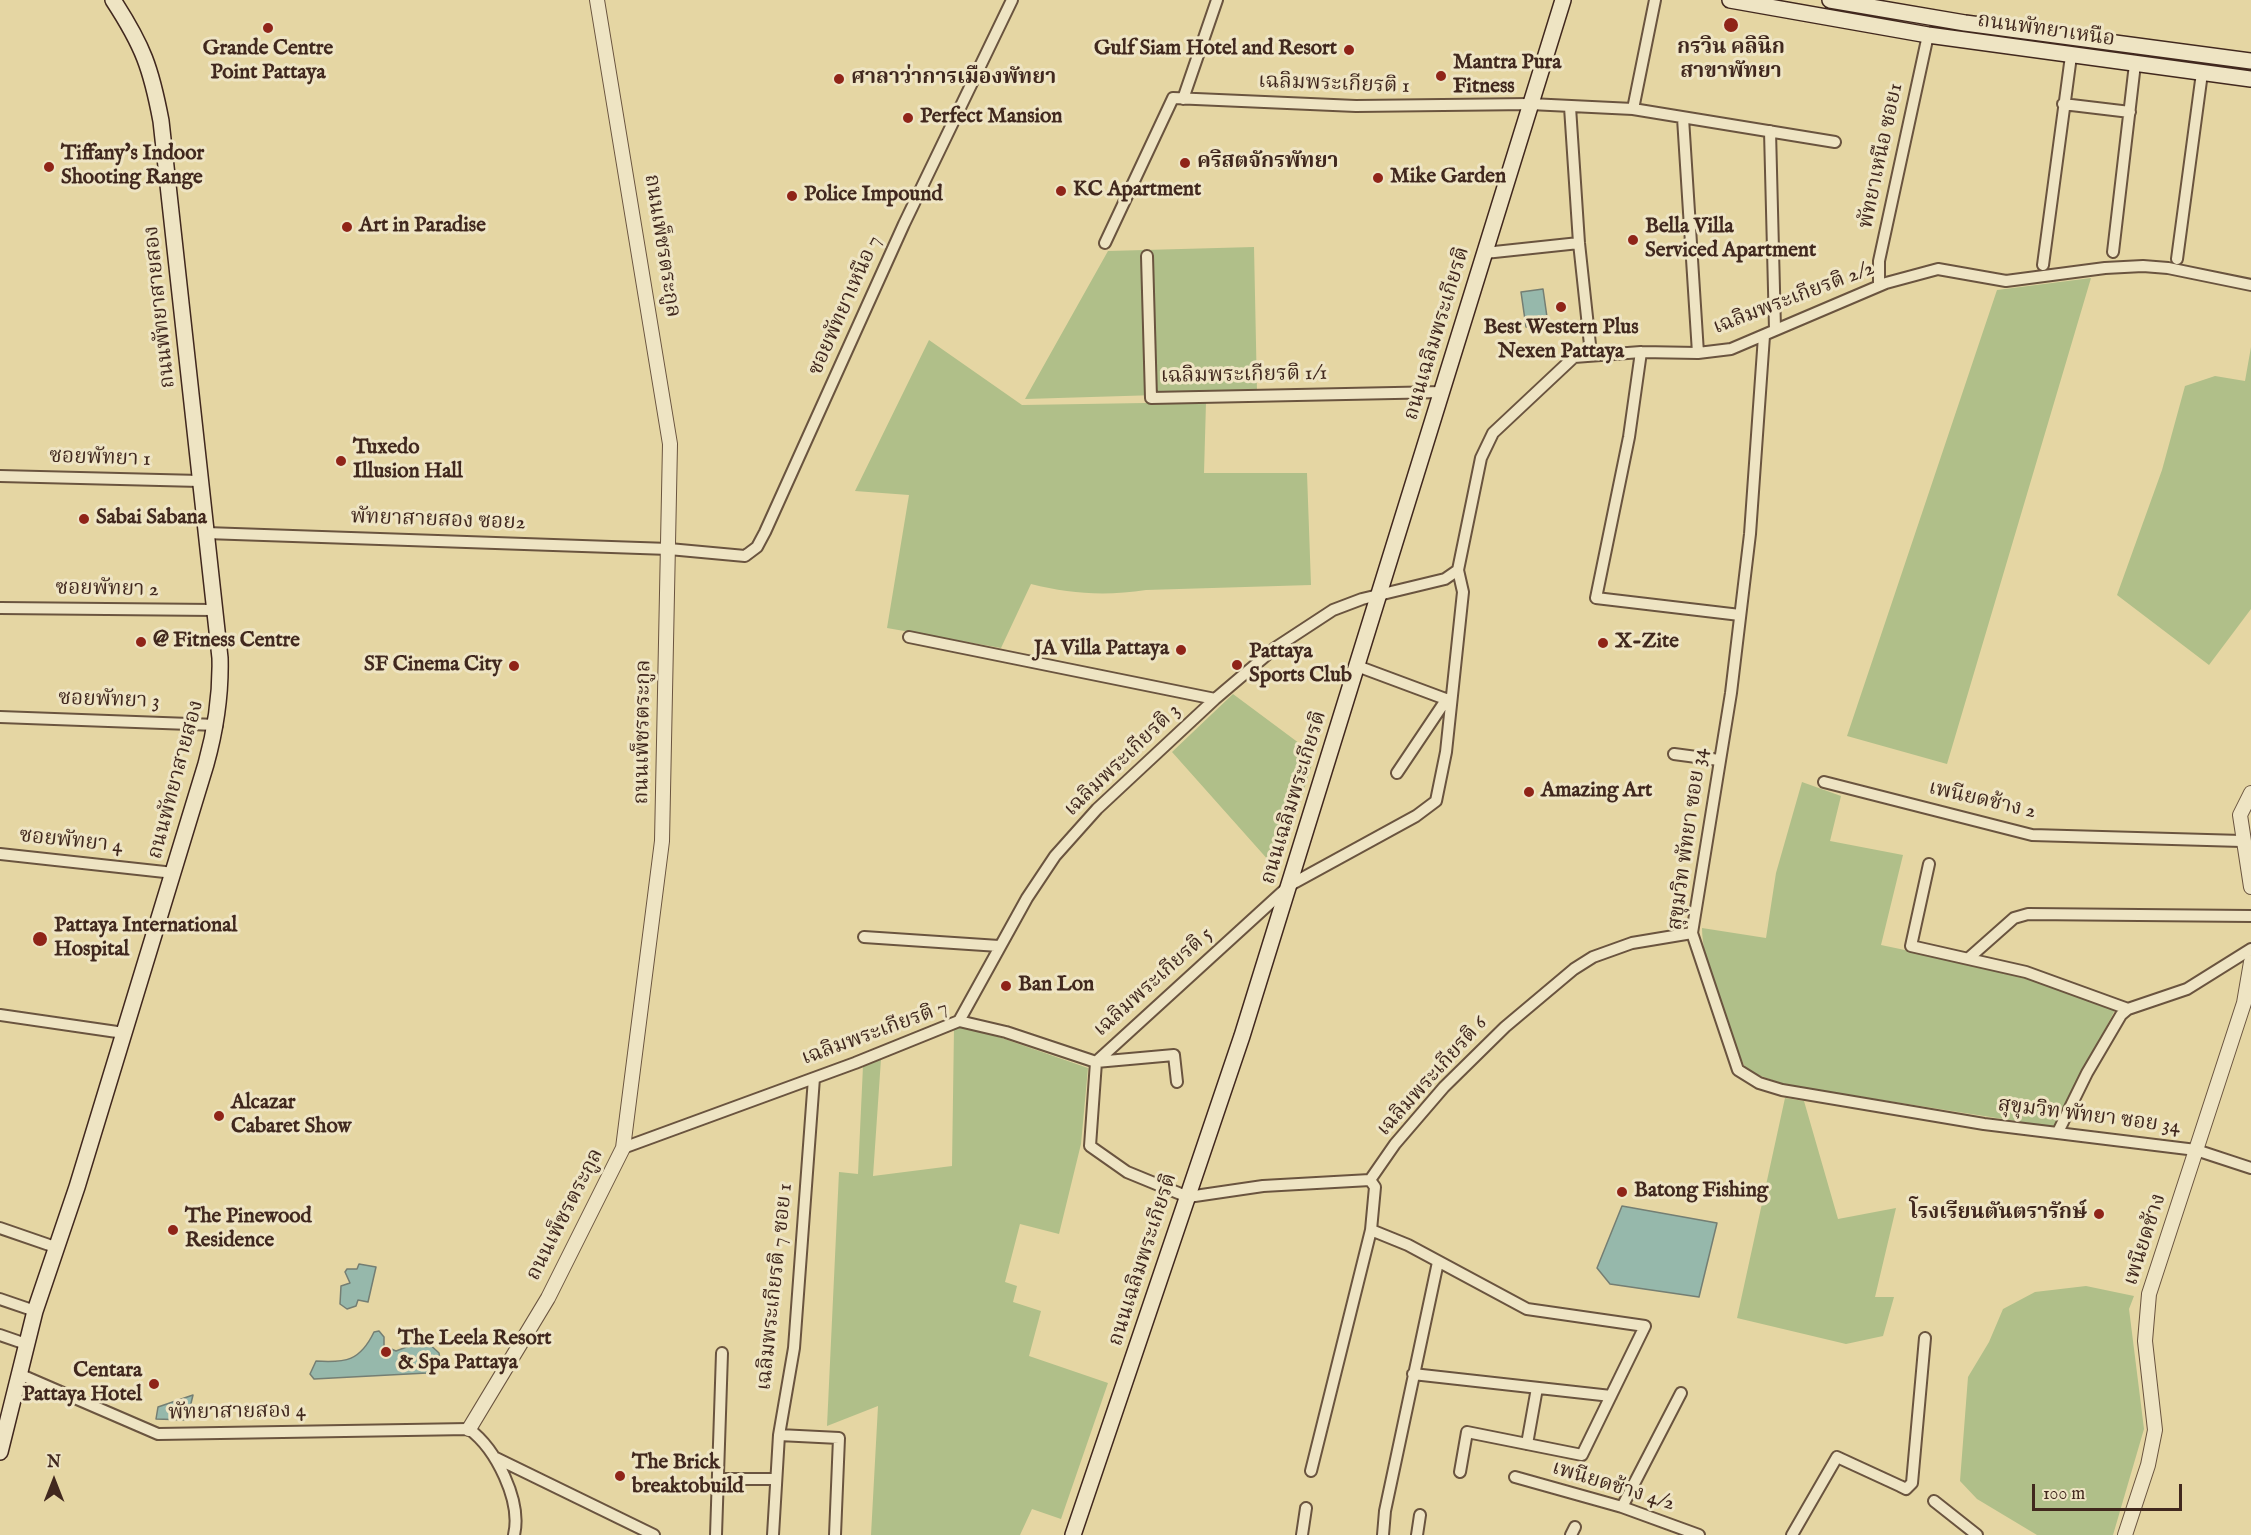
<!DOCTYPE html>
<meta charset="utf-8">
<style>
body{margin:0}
#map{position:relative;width:2251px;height:1535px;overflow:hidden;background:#e5d6a3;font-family:"IM FELL English",serif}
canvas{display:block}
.north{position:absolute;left:24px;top:1451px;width:60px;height:60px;-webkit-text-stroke:4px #eee4c3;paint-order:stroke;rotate:0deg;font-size:16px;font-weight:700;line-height:24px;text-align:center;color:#41281e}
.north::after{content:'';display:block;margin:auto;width:21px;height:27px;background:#41281e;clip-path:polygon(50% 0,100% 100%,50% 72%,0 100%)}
.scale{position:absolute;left:2032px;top:1484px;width:150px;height:27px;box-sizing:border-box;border:3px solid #41281e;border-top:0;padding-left:8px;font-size:18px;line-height:21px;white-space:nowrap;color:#41281e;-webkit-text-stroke:4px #eee4c3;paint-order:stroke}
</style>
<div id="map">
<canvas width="2251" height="1535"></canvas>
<div class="north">N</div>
<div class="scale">100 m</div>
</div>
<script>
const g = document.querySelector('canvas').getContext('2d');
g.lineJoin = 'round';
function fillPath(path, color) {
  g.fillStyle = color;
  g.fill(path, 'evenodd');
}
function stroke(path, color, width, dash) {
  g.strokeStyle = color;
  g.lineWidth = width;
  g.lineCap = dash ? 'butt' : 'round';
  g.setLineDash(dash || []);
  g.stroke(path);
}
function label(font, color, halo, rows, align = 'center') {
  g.font = font + ' "IM FELL English","Noto Serif Thai",serif';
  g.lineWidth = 6;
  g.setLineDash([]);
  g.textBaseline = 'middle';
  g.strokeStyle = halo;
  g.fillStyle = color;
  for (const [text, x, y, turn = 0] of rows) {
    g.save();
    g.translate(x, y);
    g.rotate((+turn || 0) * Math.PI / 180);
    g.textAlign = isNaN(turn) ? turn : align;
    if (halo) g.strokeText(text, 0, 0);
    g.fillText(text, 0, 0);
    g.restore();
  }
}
const green = new Path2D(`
 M1254,247L1257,392L1025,399L1108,251Z
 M2091,278L1947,764L1847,736L1997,290Z
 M929,340L1022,405L1206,402L1204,473H1307L1311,585L1146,590C1106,596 1070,594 1031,584L1001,648L887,628L909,495L855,491Z
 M2251,347V609L2209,665L2117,595L2162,470L2185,386L2215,376L2245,381Z
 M1233,694L1315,755L1278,871L1172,752Z
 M1802,782L1841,796L1830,841L1903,855L1881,945L2005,971L2115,1010L2054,1127L1786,1085L1747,1071C1730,1036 1702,965 1702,928L1766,938L1776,873Z
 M954,1028H973L1088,1068L1081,1144L1059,1234L1020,1224L1005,1282L1017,1286L1013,1302L1041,1311L1029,1356L1108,1383L1061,1519L1032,1509L1020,1535H871L878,1406L827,1426L839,1172L858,1174L863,1066L881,1059L873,1176L952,1166Z
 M1785,1098L1804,1101L1838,1219L1896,1208L1875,1297H1894L1883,1336L1846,1344L1737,1318Z
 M2086,1286L2134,1296L2129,1309L2144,1429L2113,1535H2037L1977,1499L1960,1481L1968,1377L1989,1342L2003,1309L2035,1292Z`);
const water = new Path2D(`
 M1543,289L1548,324L1526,327L1521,292Z
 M1622,1206L1717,1223L1699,1297L1610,1284L1597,1268Z
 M359,1264L376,1267L368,1302L358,1300L356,1306L347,1309L340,1304L341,1286L350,1283L345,1272L347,1269H357Z
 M379,1331L384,1337V1346L396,1351L425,1340L439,1353L440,1360L427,1373L314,1379L310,1374L316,1361C346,1363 360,1361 374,1332Z
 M193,1395L187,1420L156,1419L158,1407Z`);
const minor = new Path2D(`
 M1183,99L1217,0
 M2063,104L2130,112
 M1570,107L1579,243L1591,354
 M1633,109L1655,0
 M1683,118L1698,353
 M1770,131L1775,329
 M1105,243L1173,98L1356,106L1530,104L1633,109L1835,142
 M2113,252L2135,64
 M1485,253L1579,243
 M1147,256L1151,398L1443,392
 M2177,259L2202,73
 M2043,265L2071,56
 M1879,286V261L1928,35
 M1764,336L1750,534L1731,693L1692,933L1738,1070L1759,1083L1782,1090L1984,1124L2196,1150L2251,1168
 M1641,352L1629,437L1596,598L1740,615
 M0,476L200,481
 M206,533L669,549L745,556L757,547L765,532L904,224L1012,0
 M0,608L214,610
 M909,637L1215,699
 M1357,666L1451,701
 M0,717L217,725
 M1674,754L1719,760
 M1397,773L1446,700
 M1824,782L2032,835L2242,841
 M0,854L174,873
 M1929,864L1911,946L2026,972L2128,1009
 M864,937L999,946
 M1970,957L2014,918L2028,914L2251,916
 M0,1015L124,1033
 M959,1021L1027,898L1055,856L1097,809L1215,699L1275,648L1333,610L1362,599L1445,579L1458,570L1481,458L1493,433L1574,357L1641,352L1698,353L1731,349L1886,283L1938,269L2006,281L2105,268L2143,266L2168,268L2251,285
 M1177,1082L1174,1055L1096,1062L1290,885L1416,816L1436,801L1446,752L1463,592L1458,570
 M2058,1132L2087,1073L2121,1015L2128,1009L2187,989L2251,949
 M623,1148L855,1063L959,1021L1006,1032L1096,1062L1090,1146L1127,1172L1188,1197L1263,1186L1370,1180L1395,1144L1444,1087L1505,1027L1574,969L1593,957L1632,943L1692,933
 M0,1228L55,1247
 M1371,1230L1408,1245L1527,1309L1645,1326L1582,1455L1467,1432L1460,1472
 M0,1299L35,1311
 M0,1335L26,1344
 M19,1374L158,1434L469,1429C496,1449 522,1501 514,1535
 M1413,1374L1611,1396
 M779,1435L839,1438L835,1535
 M1527,1444L1537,1388
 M496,1458L654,1535
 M1311,1471L1371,1230L1375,1187L1370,1180
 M1515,1477L1622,1507L1699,1535
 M719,1479H776
 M1934,1501L1977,1535
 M1622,1507L1681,1393
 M716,1535L722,1353
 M773,1535L779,1435L794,1348L814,1078
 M1302,1535L1306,1508
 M1383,1535L1385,1511L1438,1262
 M1417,1535L1420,1515
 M1571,1535L1575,1527
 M1792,1535L1837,1457L1900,1486L1906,1489L1912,1483L1925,1338`);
const tertiary = new Path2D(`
 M2251,793L2240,815L2251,887
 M469,1429L548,1298L623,1148L662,841L670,444L597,0
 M2125,1535L2148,1465L2155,1430L2145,1341L2149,1294L2244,1003L2251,962`);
const secondary = new Path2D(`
 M1730,0L1928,35L2251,79
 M1830,0L1965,23L2251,61
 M0,1452L35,1311L77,1187L206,764C216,728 221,696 220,658L161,121C151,68 143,46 113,0
 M1073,1535L1242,1036L1563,0`);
const markers = [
 [1731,25,8,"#8f2418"],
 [268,28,6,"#8f2418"],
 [1349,50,6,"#8f2418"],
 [1441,76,6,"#8f2418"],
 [839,79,6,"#8f2418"],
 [908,118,6,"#8f2418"],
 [1185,163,6,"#8f2418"],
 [49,167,6,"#8f2418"],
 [1378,178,6,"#8f2418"],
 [1061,191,6,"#8f2418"],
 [792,196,6,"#8f2418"],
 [347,227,6,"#8f2418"],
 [1633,240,6,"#8f2418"],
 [1561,307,6,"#8f2418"],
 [341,461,6,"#8f2418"],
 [84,519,6,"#8f2418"],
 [141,642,6,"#8f2418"],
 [1603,643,6,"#8f2418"],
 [1181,650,6,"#8f2418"],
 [1237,665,6,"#8f2418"],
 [514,666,6,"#8f2418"],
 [1529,792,6,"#8f2418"],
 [40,939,8,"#8f2418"],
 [1006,986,6,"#8f2418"],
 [219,1116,6,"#8f2418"],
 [1622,1192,6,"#8f2418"],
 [2099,1214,6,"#8f2418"],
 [173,1230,6,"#8f2418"],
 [386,1352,6,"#8f2418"],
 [154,1384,6,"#8f2418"],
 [620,1476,6,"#8f2418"]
];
const streetNames = [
 ["ถนนพัทยาเหนือ",2046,31,8],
 ["เฉลิมพระเกียรติ 1",1334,85,2],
 ["พัทยาเหนือ ซอย1",1882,156,-78],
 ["ถนนเพ็ชรตระกูล",661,246,81],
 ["เฉลิมพระเกียรติ 2/2",1794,299,-21],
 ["ซอยพัทยาเหนือ 7",846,306,-66],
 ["ถนนพัทยาสายสอง",161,307,-96],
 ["ถนนเฉลิมพระเกียรติ",1438,334,-73],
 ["เฉลิมพระเกียรติ 1/1",1244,376,-1],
 ["ซอยพัทยา 1",100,459,2],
 ["พัทยาสายสอง ซอย2",438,521,2],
 ["ซอยพัทยา 2",107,590,1],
 ["ซอยพัทยา 3",109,701,2],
 ["ถนนเพ็ชรตระกูล",644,732,-89],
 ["เฉลิมพระเกียรติ 3",1123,761,-44],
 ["ถนนพัทยาสายสอง",177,780,-75],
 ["ถนนเฉลิมพระเกียรติ",1295,798,-73],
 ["เพนียดช้าง 2",1982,801,13],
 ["สุขุมวิท พัทยา ซอย 34",1689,839,-82],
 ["ซอยพัทยา 4",71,842,6],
 ["เฉลิมพระเกียรติ 5",1154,983,-42],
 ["เฉลิมพระเกียรติ 7",875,1034,-20],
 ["เฉลิมพระเกียรติ 6",1433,1077,-48],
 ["สุขุมวิท พัทยา ซอย 34",2089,1117,7],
 ["ถนนเพ็ชรตระกูล",566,1215,-63],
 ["เพนียดช้าง",2146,1240,-72],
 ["ถนนเฉลิมพระเกียรติ",1144,1260,-72],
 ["เฉลิมพระเกียรติ 7 ซอย 1",776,1287,-84],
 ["พัทยาสายสอง 4",237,1413,-1],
 ["เพนียดช้าง 4/2",1613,1487,17]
];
const poiNames = [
 ["กรวิน คลินิก",1731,49,"center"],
 ["สาขาพัทยา",1731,73,"center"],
 ["Grande Centre",268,50,"center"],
 ["Point Pattaya",268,74,"center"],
 ["Gulf Siam Hotel and Resort",1337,50,"right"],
 ["Mantra Pura",1453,64],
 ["Fitness",1453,88],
 ["ศาลาว่าการเมืองพัทยา",851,79],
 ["Perfect Mansion",920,118],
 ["Tiffany's Indoor",61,155],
 ["Shooting Range",61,179],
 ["คริสตจักรพัทยา",1197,163],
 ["Mike Garden",1390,178],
 ["KC Apartment",1073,191],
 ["Police Impound",804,196],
 ["Art in Paradise",359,227],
 ["Bella Villa",1645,228],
 ["Serviced Apartment",1645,252],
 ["Best Western Plus",1561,329,"center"],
 ["Nexen Pattaya",1561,353,"center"],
 ["Tuxedo",353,449],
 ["Illusion Hall",353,473],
 ["Sabai Sabana",96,519],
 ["@ Fitness Centre",153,642],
 ["X-Zite",1615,643],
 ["JA Villa Pattaya",1169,650,"right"],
 ["Pattaya",1249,653],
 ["Sports Club",1249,677],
 ["SF Cinema City",502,666,"right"],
 ["Amazing Art",1541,792],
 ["Pattaya International",54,927],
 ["Hospital",54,951],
 ["Ban Lon",1018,986],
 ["Alcazar",231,1104],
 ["Cabaret Show",231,1128],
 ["Batong Fishing",1634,1192],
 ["โรงเรียนตันตรารักษ์",2087,1214,"right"],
 ["The Pinewood",185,1218],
 ["Residence",185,1242],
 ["The Leela Resort",398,1340],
 ["& Spa Pattaya",398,1364],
 ["Centara",142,1372,"right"],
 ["Pattaya Hotel",142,1396,"right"],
 ["The Brick",632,1464],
 ["breaktobuild",632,1488]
];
fillPath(green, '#b0bf89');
fillPath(water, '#96b8ab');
stroke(water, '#747e73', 1.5);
stroke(minor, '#6a543f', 14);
stroke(tertiary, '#6a543f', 16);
stroke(secondary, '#41281e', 18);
stroke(minor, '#eee4c3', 10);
stroke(tertiary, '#eee4c3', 14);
stroke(secondary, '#eee4c3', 15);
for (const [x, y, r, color] of markers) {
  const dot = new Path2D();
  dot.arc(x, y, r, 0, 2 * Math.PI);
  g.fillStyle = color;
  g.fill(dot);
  stroke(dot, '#eee4c3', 2);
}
label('21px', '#41281e', '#eee4c3', streetNames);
label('bold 21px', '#41281e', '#eee4c3', poiNames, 'left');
</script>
